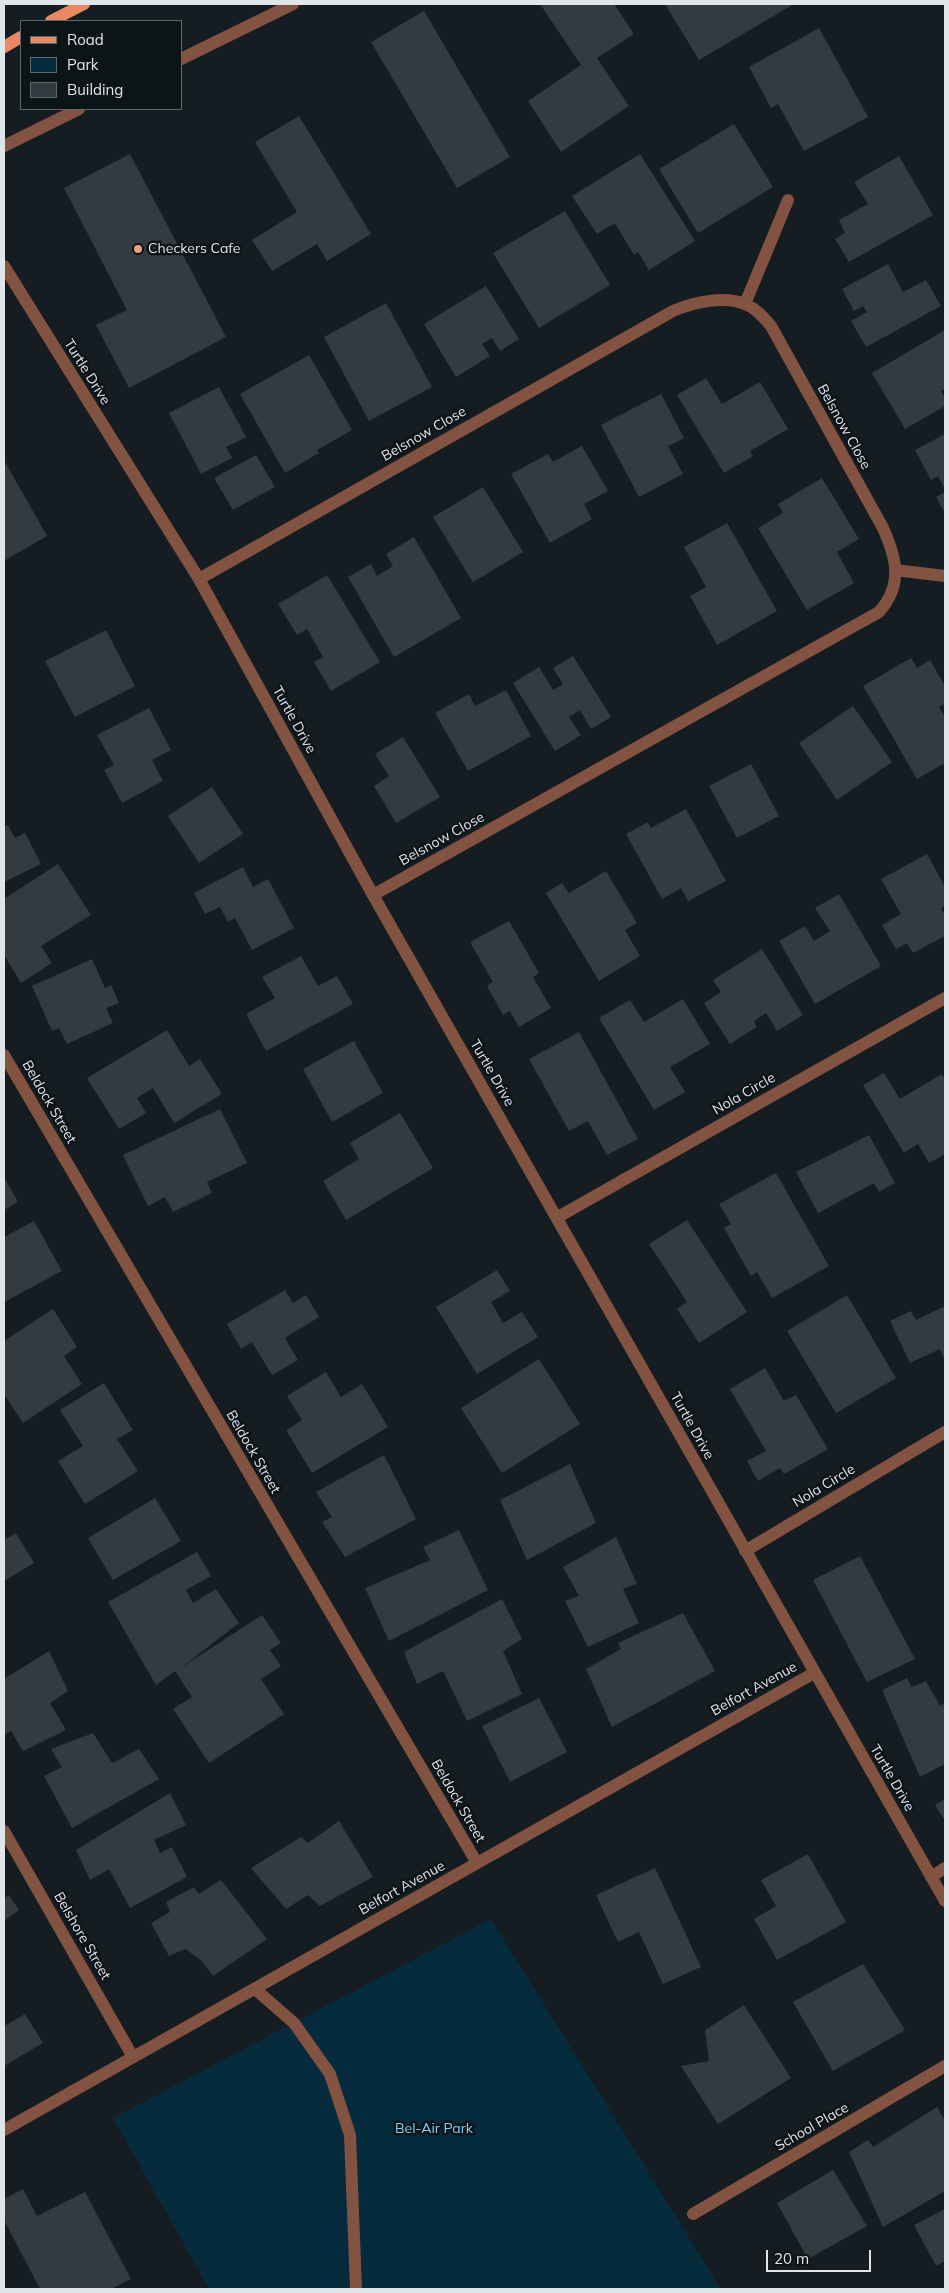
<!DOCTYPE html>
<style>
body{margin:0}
#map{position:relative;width:949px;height:2293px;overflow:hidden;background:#161d22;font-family:Mulish,sans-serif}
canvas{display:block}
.frame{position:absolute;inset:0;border:5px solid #e0e5e8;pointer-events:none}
.legend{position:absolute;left:20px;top:20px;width:162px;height:90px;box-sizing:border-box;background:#0d1418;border:1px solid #61686b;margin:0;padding:6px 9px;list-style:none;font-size:15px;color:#e0e5e8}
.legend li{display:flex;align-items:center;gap:10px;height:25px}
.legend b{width:25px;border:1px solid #61686b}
.scale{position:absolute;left:766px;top:2250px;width:105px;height:22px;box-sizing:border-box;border:2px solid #e0e5e8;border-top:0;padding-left:6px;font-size:15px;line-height:18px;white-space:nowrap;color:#e0e5e8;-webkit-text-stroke:4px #0d1418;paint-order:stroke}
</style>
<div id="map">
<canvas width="949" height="2293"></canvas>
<div class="frame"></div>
<ul class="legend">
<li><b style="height:6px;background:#ea8861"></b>Road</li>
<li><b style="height:14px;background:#062b3c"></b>Park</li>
<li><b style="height:14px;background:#333b40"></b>Building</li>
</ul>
<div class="scale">20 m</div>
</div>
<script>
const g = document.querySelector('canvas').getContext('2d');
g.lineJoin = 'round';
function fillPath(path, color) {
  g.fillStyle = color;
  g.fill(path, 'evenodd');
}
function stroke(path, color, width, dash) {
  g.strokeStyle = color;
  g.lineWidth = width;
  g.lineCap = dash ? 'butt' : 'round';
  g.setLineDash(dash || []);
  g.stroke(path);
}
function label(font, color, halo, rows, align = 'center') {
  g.font = font + ' Mulish,sans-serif';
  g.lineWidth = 5;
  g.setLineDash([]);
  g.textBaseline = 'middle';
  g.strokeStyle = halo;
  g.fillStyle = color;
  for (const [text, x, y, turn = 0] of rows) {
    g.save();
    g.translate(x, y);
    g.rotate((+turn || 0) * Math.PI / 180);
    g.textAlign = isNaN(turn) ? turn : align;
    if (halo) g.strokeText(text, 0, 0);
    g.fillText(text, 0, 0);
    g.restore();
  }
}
const green = new Path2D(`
 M491,1919L721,2289H209L113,2118Z`);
const building = new Path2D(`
 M540,4H614L634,34L597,58L629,106L561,152L528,101L581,65Z
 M665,4H794L699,60Z
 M424,11L510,157L457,188L371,42Z
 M819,28L868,117L804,151L778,104L771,108L749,67Z
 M299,116L371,234L327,261L317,244L272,271L252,240L297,212L255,142Z
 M734,124L773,187L698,233L659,169Z
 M130,154L226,337L129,388L96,325L127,310L64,188Z
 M640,154L695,241L649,270L638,252L634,255L615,223L597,234L572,196Z
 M899,156L933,215L849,262L835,239L845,233L839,220L868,204L854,182Z
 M565,211L610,285L539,328L493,253Z
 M888,264L903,292L926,280L941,306L866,347L851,321L867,312L863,306L854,311L842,289Z
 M486,286L519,339L500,351L492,338L482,344L490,356L456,377L424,324Z
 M386,303L432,387L369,421L324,337Z
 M945,330V389L941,391L945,398V406L905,429L872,373Z
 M309,355L352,430L317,450L319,453L285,473L240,394Z
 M706,378L722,404L760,382L788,429L750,451L753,456L724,473L677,395Z
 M219,387L246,437L226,447L232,458L201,474L169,413Z
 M661,394L684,438L668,446L683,474L639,497L601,425Z
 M945,434V489L938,476L931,480L915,450Z
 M582,446L608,491L584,504L592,519L550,543L511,474L548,454L553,462Z
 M256,455L275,487L233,510L214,478Z
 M4,460L47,536L4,561Z
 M822,478L859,539L837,552L854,583L807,610L758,528L783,513L778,504Z
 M483,487L523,552L473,582L433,517Z
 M945,492V513L936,497Z
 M727,523L777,611L717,645L690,596L706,587L684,547Z
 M414,537L461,618L394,657L348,577L371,564L377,576L393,566L386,554Z
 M327,575L380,662L331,691L314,662L323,657L307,629L297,635L278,604Z
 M106,630L135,686L75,717L45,661Z
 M573,656L611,717L591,729L580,710L569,717L581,735L555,751L513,683L539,667L553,690L563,684L553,668Z
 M911,658L917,668L930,660L945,686V704L939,707L945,717V763L917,779L863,686Z
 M506,690L531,736L468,771L435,713L469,694L475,706Z
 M853,706L892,762L837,800L799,743Z
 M149,708L171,750L152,760L163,781L122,803L104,770L114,765L97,735Z
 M403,737L440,797L396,823L374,786L389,776L375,754Z
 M751,764L779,816L737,838L709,786Z
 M212,787L243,834L199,863L168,816Z
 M686,809L726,881L688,901L681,888L662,899L626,834L648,822L651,828Z
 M8,825L15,838L25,833L41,864L4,882V827Z
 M927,854L945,887V906L941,908L945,915V936L913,953L907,943L896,949L882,925L901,914L881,879Z
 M58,864L91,915L41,946L52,963L21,983L4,955V899Z
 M243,867L253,887L268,879L294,928L252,950L235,918L228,922L220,907L205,914L194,893Z
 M606,871L637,923L625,930L640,956L599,981L546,893L562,883L569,893Z
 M839,894L881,966L815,1004L779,941L805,926L814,941L830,931L815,908Z
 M509,921L539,973L533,977L551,1008L519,1027L510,1011L503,1015L487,986L493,982L470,942Z
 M762,949L803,1015L777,1031L766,1013L754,1021L757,1027L730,1044L704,1003L721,992L713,980Z
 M301,956L318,986L337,976L353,1004L266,1051L246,1014L275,998L262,977Z
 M92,959L105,988L111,985L119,1003L106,1008L113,1023L67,1044L59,1028L52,1031L32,986Z
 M683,999L710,1044L670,1067L685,1092L654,1110L599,1018L630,1000L644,1022Z
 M167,1030L189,1066L200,1059L222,1094L174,1123L153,1088L137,1098L146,1113L119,1129L87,1078Z
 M579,1032L638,1139L607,1155L588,1121L569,1131L529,1059Z
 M354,1041L383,1093L332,1122L303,1069Z
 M884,1073L900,1099L942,1074L945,1080V1154L929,1163L918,1144L904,1153L863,1085Z
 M220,1109L247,1163L207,1182L212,1193L173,1212L165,1197L148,1206L123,1155Z
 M400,1113L433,1168L346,1220L323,1181L359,1159L350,1143Z
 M869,1135L895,1183L879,1192L874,1183L818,1213L796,1172Z
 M776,1173L829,1266L772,1298L757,1272L751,1276L724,1228L731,1224L719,1204Z
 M4,1177L18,1202L4,1210Z
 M687,1220L747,1312L699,1343L677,1309L687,1302L649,1244Z
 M34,1221L62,1271L4,1302V1237Z
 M497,1270L510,1291L491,1302L503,1323L522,1312L538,1337L477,1374L436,1307Z
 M285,1290L293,1303L306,1295L319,1317L285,1338L298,1360L272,1375L252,1342L241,1349L227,1324Z
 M847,1295L896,1378L836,1413L787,1331Z
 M945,1306V1360L940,1349L910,1363L890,1321L911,1311L916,1320Z
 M53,1309L77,1347L64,1356L82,1384L23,1423L4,1394V1341Z
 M539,1359L580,1424L502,1473L461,1408Z
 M765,1368L784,1401L796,1395L828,1449L784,1474L780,1468L758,1481L747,1461L766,1451L730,1389Z
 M326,1372L341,1397L362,1384L388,1427L312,1473L286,1430L302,1420L287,1396Z
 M104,1383L133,1430L117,1439L138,1471L85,1504L58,1461L83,1446L60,1410Z
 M384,1455L416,1519L345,1557L322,1522L332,1517L316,1492Z
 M570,1464L596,1523L527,1560L500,1500Z
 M155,1498L181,1541L113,1580L88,1538Z
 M459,1530L488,1590L389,1641L365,1588L430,1560L423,1547Z
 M16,1533L34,1563L4,1581V1540Z
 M616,1537L637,1584L623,1589L639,1623L588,1647L565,1601L579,1596L563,1567Z
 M197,1552L211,1576L186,1590L193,1603L216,1589L239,1623L179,1669L262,1615L281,1643L270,1650L281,1666L261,1679L284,1714L209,1763L173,1709L192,1697L175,1671L156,1685L108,1602Z
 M860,1556L915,1659L867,1682L813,1580Z
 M502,1599L522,1639L503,1651L522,1694L467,1721L443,1671L417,1684L404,1652Z
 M683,1613L715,1671L612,1727L586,1669L621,1649L618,1643Z
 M49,1651L68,1691L50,1703L66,1730L23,1751L11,1731L4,1735V1679Z
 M907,1678L912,1687L926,1681L940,1706L945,1703V1764L920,1777L882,1690Z
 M539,1698L567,1752L510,1782L482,1726Z
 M93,1733L112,1763L139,1749L159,1779L72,1828L44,1776L62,1767L51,1749Z
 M170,1793L186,1825L154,1840L160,1853L172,1847L187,1877L130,1908L109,1869L90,1880L76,1850Z
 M945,1799V1821L935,1805Z
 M339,1821L373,1877L320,1906L308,1895L286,1909L251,1868L301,1837L308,1843Z
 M808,1854L846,1922L777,1960L754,1919L776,1906L761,1880Z
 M655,1868L701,1967L663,1984L639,1932L618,1942L596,1895Z
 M221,1880L267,1939L213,1976L201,1960L185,1949L169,1956L151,1923L170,1912L166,1902L194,1887L199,1894Z
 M9,1895L19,1910L4,1921V1899Z
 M863,1964L905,2030L833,2071L793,2002Z
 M744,2005L791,2078L718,2124L681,2066L709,2061L705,2030Z
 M25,2014L43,2043L4,2066V2026Z
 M937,2107L945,2121V2191L883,2227L849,2152L868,2140L873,2147Z
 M833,2170L867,2226L808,2259L777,2203Z
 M23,2189L37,2216L85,2192L131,2279L111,2289H40L4,2220V2199Z
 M945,2209V2261L936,2266L914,2225Z`);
const lane = new Path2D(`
 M745,304L788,200
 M895,570L945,576`);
const street = new Path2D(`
 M181,59L293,4
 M4,146L79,109
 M4,266L199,579L373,895L945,1901
 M199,579L673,311C694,302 725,295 747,305C757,309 764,318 771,326L883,528C897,559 903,585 879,612L373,895
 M4,1055L477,1863
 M558,1217L945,998
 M745,1551L945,1432
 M4,1831L133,2057
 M931,1877L945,1868
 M255,1989L294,2023L330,2074L350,2135L356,2289
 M4,2130L814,1673
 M693,2214L945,2066`);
const primary = new Path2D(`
 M51,21L84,4
 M4,47L21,37`);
const markers = [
 [138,249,5,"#f2a080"]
];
const poiNames = [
 ["Checkers Cafe",148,249]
];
const streetNames = [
 ["Turtle Drive",87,372,58],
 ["Belsnow Close",844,427,61],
 ["Belsnow Close",424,434,-30],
 ["Turtle Drive",294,720,61],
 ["Belsnow Close",442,839,-29],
 ["Turtle Drive",492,1073,60],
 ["Nola Circle",744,1094,-30],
 ["Beldock Street",49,1102,60],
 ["Turtle Drive",692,1426,61],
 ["Beldock Street",253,1452,60],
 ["Nola Circle",824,1486,-31],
 ["Belfort Avenue",754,1689,-29],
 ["Turtle Drive",892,1778,60],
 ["Beldock Street",458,1801,60],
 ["Belfort Avenue",402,1888,-29],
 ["Belshore Street",82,1936,60],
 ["School Place",812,2127,-30]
];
const parkNames = [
 ["Bel-Air Park",434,2129]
];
fillPath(green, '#062b3c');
fillPath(building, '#333b40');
stroke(lane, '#825341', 12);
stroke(street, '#825341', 12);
stroke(primary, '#ea8861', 12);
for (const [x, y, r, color] of markers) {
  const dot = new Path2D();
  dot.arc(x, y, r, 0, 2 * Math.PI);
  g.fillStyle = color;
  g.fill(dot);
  stroke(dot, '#0d1418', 2);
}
label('14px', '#e0e5e8', '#0d1418', poiNames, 'left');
label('14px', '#e0e5e8', '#0d1418', streetNames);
label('14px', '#81d1fd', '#0d1418', parkNames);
</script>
